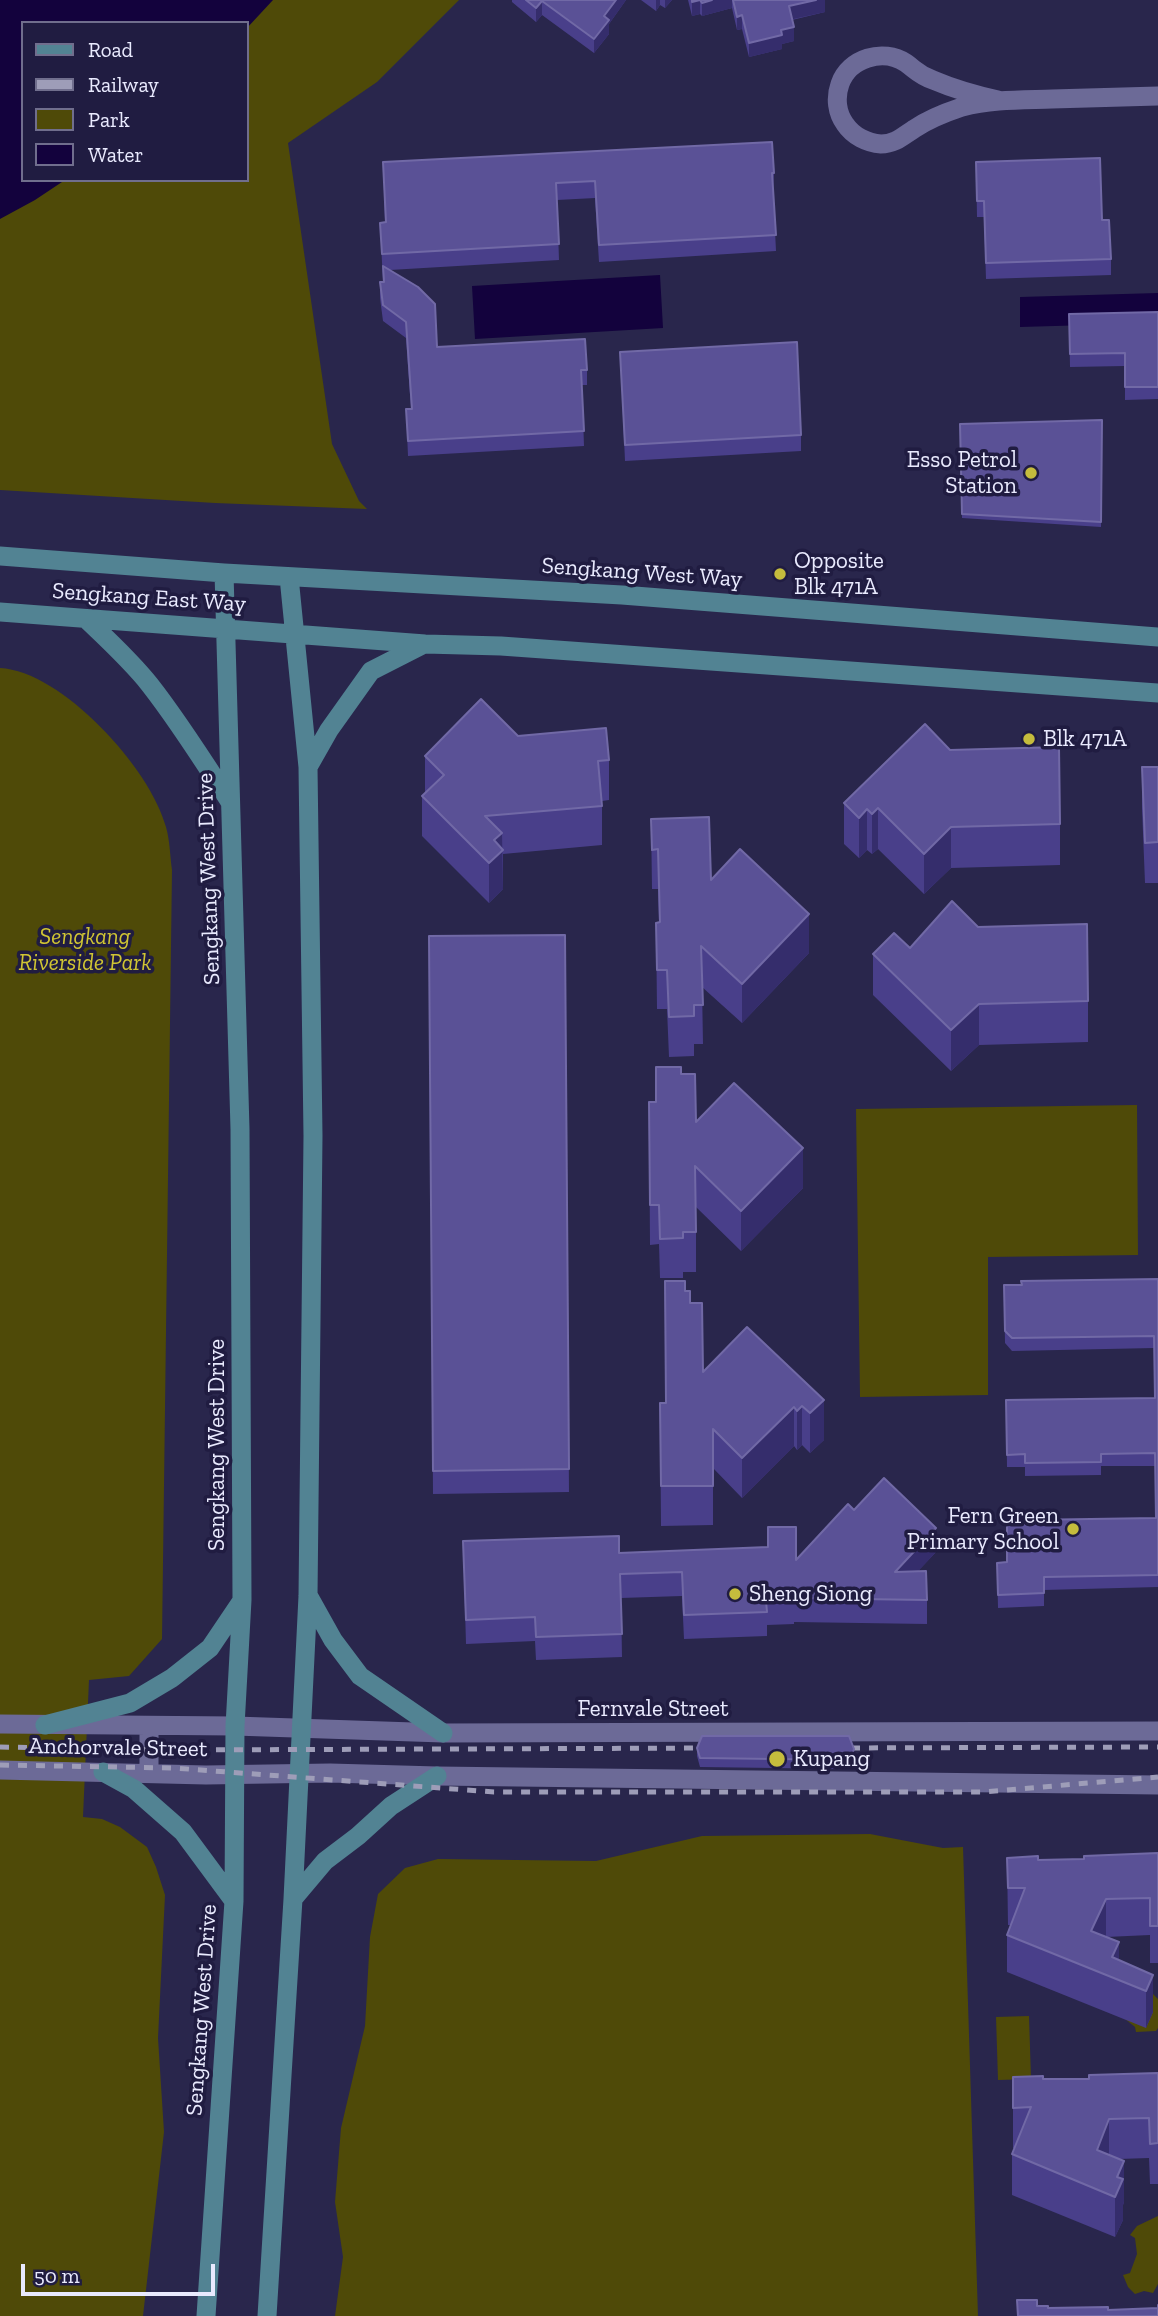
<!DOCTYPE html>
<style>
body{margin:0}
#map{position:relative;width:1158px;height:2316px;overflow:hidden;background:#29264c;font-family:"Zilla Slab",serif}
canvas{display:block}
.legend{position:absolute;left:21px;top:21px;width:228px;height:161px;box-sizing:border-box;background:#201c41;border:2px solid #706e8d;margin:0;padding:9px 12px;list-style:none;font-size:21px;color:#e9eafe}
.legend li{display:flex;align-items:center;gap:14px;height:35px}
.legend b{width:35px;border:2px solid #706e8d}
.scale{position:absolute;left:21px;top:2264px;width:194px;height:32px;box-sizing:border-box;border:4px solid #e9eafe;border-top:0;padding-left:9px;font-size:21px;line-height:24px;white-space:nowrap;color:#e9eafe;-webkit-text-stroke:5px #201c41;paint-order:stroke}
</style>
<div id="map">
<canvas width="1158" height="2316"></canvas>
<ul class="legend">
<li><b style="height:9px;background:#528393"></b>Road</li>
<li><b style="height:9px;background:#9e9db8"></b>Railway</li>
<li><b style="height:19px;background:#4f4a08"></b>Park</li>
<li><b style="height:19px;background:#13023d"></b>Water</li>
</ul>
<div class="scale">50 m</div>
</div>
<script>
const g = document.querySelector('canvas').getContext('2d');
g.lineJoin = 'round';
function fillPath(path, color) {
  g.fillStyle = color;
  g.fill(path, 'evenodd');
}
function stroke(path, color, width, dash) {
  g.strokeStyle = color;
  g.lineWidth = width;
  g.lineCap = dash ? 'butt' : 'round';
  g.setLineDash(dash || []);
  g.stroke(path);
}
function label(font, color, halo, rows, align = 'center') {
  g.font = font + ' "Zilla Slab",serif';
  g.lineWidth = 7;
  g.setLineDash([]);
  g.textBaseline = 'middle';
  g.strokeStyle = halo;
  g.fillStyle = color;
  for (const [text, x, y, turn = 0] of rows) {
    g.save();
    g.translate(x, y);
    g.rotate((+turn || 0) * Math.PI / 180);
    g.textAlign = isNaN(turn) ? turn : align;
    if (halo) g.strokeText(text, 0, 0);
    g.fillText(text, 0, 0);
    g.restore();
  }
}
const green = new Path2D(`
 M0,0H459L377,82L288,143L332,444L359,501L367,509L215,503L0,490ZM23,23H247V180H23Z
 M0,668C62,671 151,769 166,827C170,841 170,856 172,870L162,1639L129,1676L89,1680L83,1817L102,1819L120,1827L147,1847L156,1867L165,1895L158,2038L164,2132L143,2316H0Z
 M1137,1105L1138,1255L988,1257V1395L860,1397L856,1109Z
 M870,1834L943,1848L963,1847L978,2316H335L343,2257L335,2202L341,2128L365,2026L370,1937L378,1894L405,1868L438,1859L596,1861L702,1836Z
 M1153,1994L1158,1999V2028L1156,2031L1136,2032L1135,2027L1125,2019Z
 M1029,2016L1031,2079L998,2080L996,2017Z
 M1158,2216V2284L1153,2293L1144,2291L1135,2294L1128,2287L1123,2275L1130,2273L1137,2254L1135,2238L1130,2235L1137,2226Z`);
const water = new Path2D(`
 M0,0H273L247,28V23H23V180H65L35,200L0,219Z
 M660,275L663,328L475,339L472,286Z
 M1158,293V323L1020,327V297Z`);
const minor = new Path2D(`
 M998,100C975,95 954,89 933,80C919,75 917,71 906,63C883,48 849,58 840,84C835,98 837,113 845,124C853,136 867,143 881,144C895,144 903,136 914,129C927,120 947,112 962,107C992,99 1022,100 1052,99C1087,98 1123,97 1158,96`);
const tertiary = new Path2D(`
 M0,1724L235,1726L443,1733L1158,1731
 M149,1726V1773
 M0,1770L206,1775L330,1773L437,1776L1158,1785`);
const secondary = new Path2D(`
 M0,556L224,573L622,595L1158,637
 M0,612L425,644L501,646L1158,693
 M86,619C108,640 131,661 150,685C179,722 204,762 230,802
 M308,767L329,730L371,671L424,644
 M309,1597L333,1640L360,1676L443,1733
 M45,1725L130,1703L172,1678L210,1648L241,1602
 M103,1772L134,1789L183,1832L234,1901
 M293,1899L325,1861L358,1836L391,1806L437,1776
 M206,2316L234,1901L235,1726L242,1600L240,1129L224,573
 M267,2316L293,1899L308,1596L313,1136L308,767L289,577`);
const rail = new Path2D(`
 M0,1747L174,1750L717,1748
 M833,1748L1158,1747
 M0,1765L174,1768L494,1792H984L1158,1777`);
const wall = new Path2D(`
 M512,0H626L609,24V34L594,53L542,15L536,22L512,2Z
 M641,0H672L665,8L660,5L656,11Z
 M688,0H825V12L792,20L794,41L782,44V49L749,57L742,29L737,30L732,8L702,16L700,14L692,16Z
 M383,162L774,173L773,190L776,251L599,262L595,198L557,200L559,260L390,270L437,347L587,370V385H582L584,446L408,456L406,409H411L406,338L383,321L380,298V282H383L380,223L385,222Z
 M976,162L1102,220L1111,259V275L986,279L984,217H977Z
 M1158,312V399L1125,400V366L1070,367L1069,314Z
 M620,352L801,435V451L625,461Z
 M1102,420L1101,527L962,518L960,424Z
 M518,736L609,760V800L602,801V845L503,854V889L489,903L422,836V796L425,794V756Z
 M950,750L1060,824V865L951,868L924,894L878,849L872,854L867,850L859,858L844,844V803Z
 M1142,767H1158V883H1145L1142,808Z
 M651,819L711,880L809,953L742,1023L702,987L703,1044H694V1056L669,1057L667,1009H657L656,923H659L658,889H652Z
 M978,927L1088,1001V1042L979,1045L951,1071L873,995V954L910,948Z
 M565,935L569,1492L433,1494L429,936Z
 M681,1074L696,1122L803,1188L741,1251L696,1207V1272H683V1278H660L659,1244L650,1245L649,1102H656Z
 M1158,1279V1587L1044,1590V1606L998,1608L997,1563L1007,1562L1025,1524L1156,1518L1155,1466H1101V1475L1025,1476V1467H1007L1006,1400L1154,1398V1348L1012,1351L1005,1343L1004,1285Z
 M685,1291L690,1303L703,1372L824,1400V1440L810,1453L802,1445L797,1450L794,1446L742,1498L713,1468V1525L661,1526L660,1403H665Z
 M854,1510L936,1552L918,1571L927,1600V1624L794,1622V1624L767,1625V1636L684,1639L682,1596L621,1598L622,1657L536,1660L535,1641L466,1644L463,1541L619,1553L796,1560Z
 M697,1748L854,1757L850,1769L700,1767L697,1756Z
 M1158,1853V1963H1150V1935L1106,1937L1119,1960L1153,1975V2012L1146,2028L1007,1972V1935L1011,1925H1008L1007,1858L1038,1860L1084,1859Z
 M1158,2073V2184H1150L1149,2158L1119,2159L1124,2202L1123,2205V2220L1115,2237L1012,2195V2154L1015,2148H1013V2077L1043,2079H1089Z`);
const shadedWall = new Path2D(`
 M616,0H626L609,24V34L594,53V39L604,16Z
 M656,0H660V5L656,11Z
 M665,0H672L665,8Z
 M700,0V14L692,16V2Z
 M712,0H732V8L702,16V3Z
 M816,0H825V12L789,20V6Z
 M542,1V15L536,22V8Z
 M742,15V29L737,30V17Z
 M794,27V41L782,44V49L749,57V43L781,30Z
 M878,808V849L872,854V814Z
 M867,809V850L859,858V818Z
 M951,827V868L924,894V854Z
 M502,833L503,889L489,903V863L494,840Z
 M809,914V953L742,1023V984Z
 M979,1004V1045L951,1071V1030Z
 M803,1148V1188L741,1251V1211Z
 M824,1400V1440L810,1453V1413Z
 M802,1406V1445L797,1450V1411Z
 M794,1407V1446L742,1498V1458Z
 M936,1528V1552L895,1596V1572Z
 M854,1749V1757L850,1769V1760Z
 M1106,1899V1937L1091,1931Z
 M1119,1942V1979L1112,1957Z
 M1153,1975V2012L1146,2028V1991Z
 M1109,2119V2160L1097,2191V2150Z
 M1124,2161V2202L1123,2205V2220L1115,2237V2197L1117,2177Z`);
const building = new Path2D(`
 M526,0H616L604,16L609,20L594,39L542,1L536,8Z
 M692,0H712L702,3L700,0L692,2Z
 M733,0H816L789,6L794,27L781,30L782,35L749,43L742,15L737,17Z
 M772,142L774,173H772L776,235L599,245L595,181L556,183L559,244L382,254L380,223L386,222L383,162Z
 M1100,158L1102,220H1109L1111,259L986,263L984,201H977L976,162Z
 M383,266L418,287L435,304L437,347L585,339L587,370H581L584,431L408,441L406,409H412L406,322L383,305L380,282H384Z
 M1158,312V387H1125V353L1070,354L1069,314Z
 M797,342L801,435L625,445L620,352Z
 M1102,420L1101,522L962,514L960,424Z
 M481,699L518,736L606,728L609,760L598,761L602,806L485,816L502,833L494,840L503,850L489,863L422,796L444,775L425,756Z
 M925,724L950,750L1059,747L1060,824L951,827L924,854L878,808L872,814L867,809L859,818L844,803Z
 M1142,767H1158V842L1145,843Z
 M709,817L711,880L740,849L809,914L742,984L701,946L703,1005H694V1016L669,1017L667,970H657L656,923L660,922L658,849L652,850L651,819Z
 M952,901L978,927L1087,924L1088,1001L979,1004L951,1030L873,954L894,933L910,948Z
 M565,935L569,1469L433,1471L429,936Z
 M656,1067H681V1074H695L696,1122L734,1083L803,1148L741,1211L695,1166L696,1232H683V1238L660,1239L659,1205H650L649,1102H656Z
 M1158,1279V1575L1044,1577V1593L998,1595L997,1563L1007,1562V1524H1025V1520L1156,1518L1155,1453L1101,1454V1462L1025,1463V1454L1007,1455L1006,1400L1155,1398L1154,1336L1012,1338L1005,1331L1004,1285H1022L1021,1281Z
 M665,1281H685V1291H690V1303H702L703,1372L747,1327L824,1400L810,1413L802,1406L797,1411L794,1407L742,1458L713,1429V1486H661L660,1403H666Z
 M884,1478L936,1528L895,1572L926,1571L927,1600L794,1598V1600L766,1601L767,1612L684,1615L682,1572L620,1574L622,1634L536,1637L535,1617L466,1620L463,1541L619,1536V1553L768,1547V1527H796V1560L848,1504L854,1510Z
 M702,1736H849L854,1749L850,1760L700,1758L697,1748Z
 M1158,1853V1926H1150V1898L1106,1899L1091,1931L1119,1942L1112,1957L1153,1975L1146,1991L1007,1935L1025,1888H1008L1007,1858L1038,1856V1860L1084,1859V1856Z
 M1158,2073V2143L1150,2144L1149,2118L1109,2119L1097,2150L1124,2161L1117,2177L1123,2179L1115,2197L1012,2154L1031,2107L1013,2108V2077L1043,2076V2079H1089V2075Z
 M1017,2300H1037V2306H1048V2308L1108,2307V2310L1158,2308V2305V2316H1018Z`);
const markers = [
 [1031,473,7,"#c5bc3d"],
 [780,574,7,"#c5bc3d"],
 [1029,739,7,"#c5bc3d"],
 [1073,1529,7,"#c5bc3d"],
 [735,1594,7,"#c5bc3d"],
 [777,1759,9,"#c5bc3d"]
];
const poiNames = [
 ["Esso Petrol",1017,460,"right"],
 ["Station",1017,486,"right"],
 ["Opposite",794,561],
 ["Blk 471A",794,587],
 ["Blk 471A",1043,739],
 ["Fern Green",1059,1516,"right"],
 ["Primary School",1059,1542,"right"],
 ["Sheng Siong",749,1594],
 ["Kupang",793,1759]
];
const streetNames = [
 ["Sengkang West Way",642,573,4],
 ["Sengkang East Way",149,598,4],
 ["Sengkang West Drive",209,879,-92],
 ["Sengkang West Drive",217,1445,-90],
 ["Fernvale Street",653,1709],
 ["Anchorvale Street",118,1748,1],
 ["Sengkang West Drive",202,2010,-86]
];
const parkNames = [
 ["Sengkang",85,937],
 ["Riverside Park",85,963]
];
fillPath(green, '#4f4a08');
fillPath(water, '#13023d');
stroke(minor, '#6c6a97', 19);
stroke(tertiary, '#6c6a97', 19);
stroke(secondary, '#528393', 19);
stroke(rail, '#9e9db8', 5, [9, 9]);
fillPath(wall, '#493f8a');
fillPath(shadedWall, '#352d6c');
fillPath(building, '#5a5196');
stroke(building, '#7169a6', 2);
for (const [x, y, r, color] of markers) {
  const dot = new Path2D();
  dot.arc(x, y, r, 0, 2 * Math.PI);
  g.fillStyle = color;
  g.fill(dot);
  stroke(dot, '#201c41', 2.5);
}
label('23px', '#e9eafe', '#201c41', poiNames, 'left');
label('23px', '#e9eafe', '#201c41', streetNames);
label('italic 23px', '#d0c533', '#201c41', parkNames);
</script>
